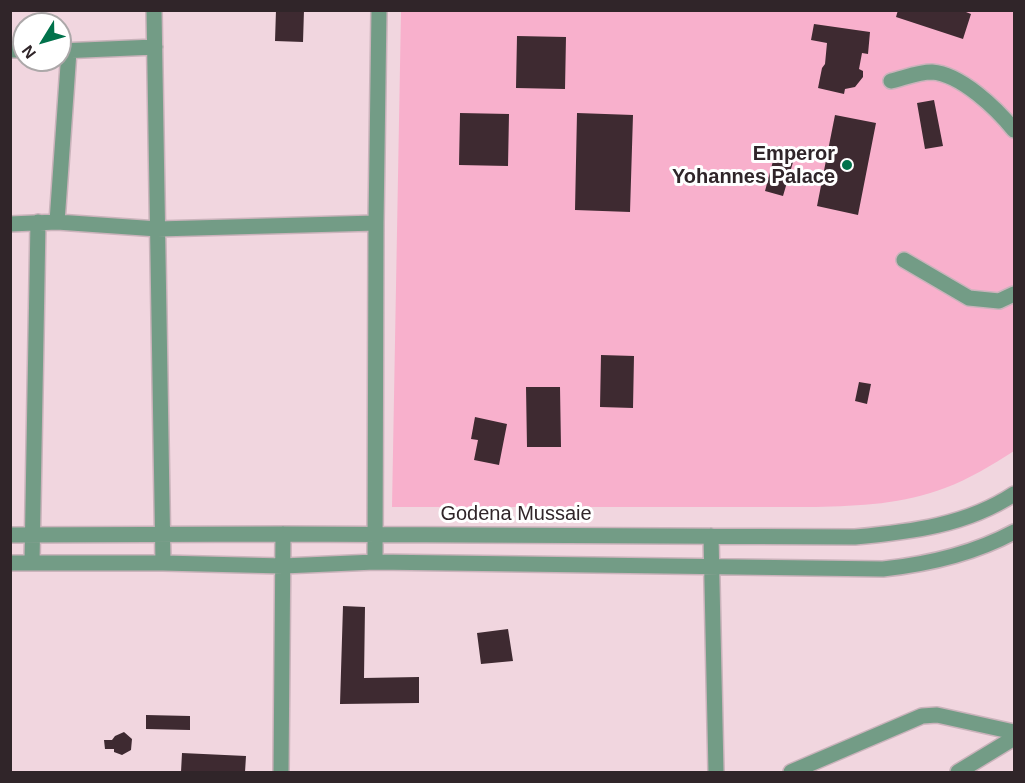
<!DOCTYPE html>
<style>
body{margin:0}
#map{position:relative;width:1025px;height:783px;overflow:hidden;background:#f1d6df;font-family:Helvetica,sans-serif}
canvas{display:block}
.frame{position:absolute;inset:0;border:12px solid #302529;pointer-events:none}
.north{position:absolute;left:12px;top:12px;width:60px;height:60px;box-sizing:border-box;background:#fff;border:2px solid #aca8a9;border-radius:50%;rotate:233deg;font-size:16px;font-weight:700;line-height:24px;text-align:center;color:#302529}
.north::after{content:'';display:block;margin:auto;width:21px;height:27px;background:#01724b;clip-path:polygon(50% 0,100% 100%,50% 72%,0 100%)}
</style>
<div id="map">
<canvas width="1025" height="783"></canvas>
<div class="frame"></div>
<div class="north">N</div>
</div>
<script>
const g = document.querySelector('canvas').getContext('2d');
g.lineJoin = 'round';
function fillPath(path, color) {
  g.fillStyle = color;
  g.fill(path, 'evenodd');
}
function stroke(path, color, width, dash) {
  g.strokeStyle = color;
  g.lineWidth = width;
  g.lineCap = dash ? 'butt' : 'round';
  g.setLineDash(dash || []);
  g.stroke(path);
}
function label(font, color, halo, rows, align = 'center') {
  g.font = font + ' Helvetica,sans-serif';
  g.lineWidth = 6;
  g.setLineDash([]);
  g.textBaseline = 'middle';
  g.strokeStyle = halo;
  g.fillStyle = color;
  for (const [text, x, y, turn = 0] of rows) {
    g.save();
    g.translate(x, y);
    g.rotate((+turn || 0) * Math.PI / 180);
    g.textAlign = isNaN(turn) ? turn : align;
    if (halo) g.strokeText(text, 0, 0);
    g.fillText(text, 0, 0);
    g.restore();
  }
}
const green = new Path2D(`
 M401,11H1014V451C992,465 969,479 945,488C904,504 859,506 816,507H392Z`);
const building = new Path2D(`
 M276,10H304L303,42L275,41Z
 M898,10H961L971,14L963,39L896,17Z
 M814,24L870,32L868,54L862,53L859,69L863,71V77L855,87L845,89L844,94L818,88L822,68L825,64L827,43L811,40Z
 M517,36L566,37L565,89L516,88Z
 M934,100L943,146L925,149L917,103Z
 M460,113L509,114L508,166L459,165Z
 M577,113L633,115L630,212L575,210Z
 M835,115L876,123L858,215L817,206Z
 M777,146L796,152L783,196L765,191Z
 M601,355L634,356L633,408L600,407Z
 M859,382L871,384L867,404L855,401Z
 M526,387H560L561,447H527Z
 M475,417L507,424L499,465L474,460L478,440L471,439Z
 M343,606L365,607L364,678L419,677V703L340,704Z
 M508,629L513,661L481,664L477,633Z
 M146,715L190,716V730L146,729Z
 M124,732L132,739L131,750L122,755L114,752V749H105L104,740H112L115,736Z
 M182,753L246,756L245,772H181Z`);
const minor = new Path2D(`
 M154,10L163,563
 M10,50H24
 M60,51L155,47
 M891,81C904,78 918,72 932,72C961,74 997,109 1014,130
 M57,222L69,51
 M10,224L57,222L158,229L376,223
 M904,260L969,298L999,301L1014,294
 M10,535L283,534L855,537C911,532 967,525 1014,494
 M711,536L716,772
 M32,562L38,222
 M375,562L376,223L379,10
 M10,563H163L283,566L375,562L883,569C930,564 973,554 1014,532
 M281,772L283,534
 M791,772L922,716L937,715L1014,732
 M958,772L1014,738`);
const markers = [
 [847,165,6,"#01724b"]
];
const poiNames = [
 ["Emperor",835,154],
 ["Yohannes Palace",835,177]
];
const streetNames = [
 ["Godena Mussaie",516,514]
];
fillPath(green, '#f8b0cc');
fillPath(building, '#3e2a31');
stroke(minor, '#cab3bb', 18);
stroke(minor, '#739c86', 15);
for (const [x, y, r, color] of markers) {
  const dot = new Path2D();
  dot.arc(x, y, r, 0, 2 * Math.PI);
  g.fillStyle = color;
  g.fill(dot);
  stroke(dot, '#fff', 2);
}
label('bold 20px', '#302529', '#fff', poiNames, 'right');
label('20px', '#302529', '#fff', streetNames);
</script>
